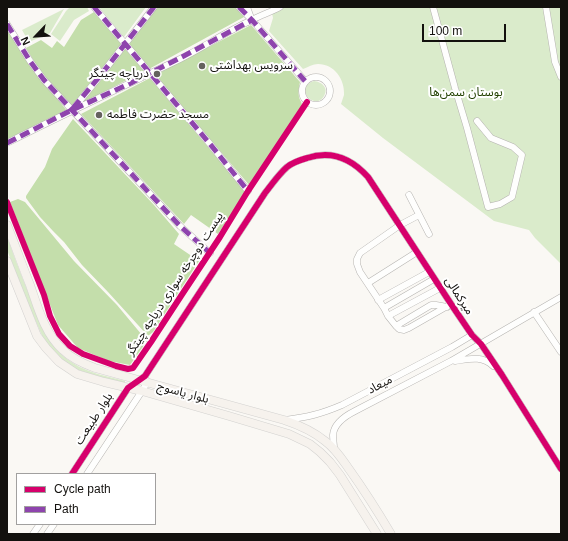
<!DOCTYPE html>
<meta charset="utf-8">
<style>
body{margin:0}
#map{position:relative;width:568px;height:541px;overflow:hidden;background:#faf8f4;font-family:Arial,sans-serif}
canvas{display:block}
.frame{position:absolute;inset:0;border:8px solid #13110e;pointer-events:none}
.legend{position:absolute;left:16px;top:473px;width:140px;height:52px;box-sizing:border-box;background:#fff;border:1px solid #a1a09f;margin:0;padding:5px 7px;list-style:none;font-size:12px;color:#13110e}
.legend li{display:flex;align-items:center;gap:8px;height:20px}
.legend b{width:20px;border:1px solid #a1a09f}
.north{position:absolute;left:16px;top:16px;width:40px;height:40px;-webkit-text-stroke:3px #fff;paint-order:stroke;rotate:245deg;font-size:11px;font-weight:700;line-height:16px;text-align:center;color:#13110e}
.north::after{content:'';display:block;margin:auto;width:14px;height:18px;background:#13110e;clip-path:polygon(50% 0,100% 100%,50% 72%,0 100%)}
.scale{position:absolute;left:422px;top:24px;width:84px;height:18px;box-sizing:border-box;border:2px solid #13110e;border-top:0;padding-left:5px;font-size:12px;line-height:14px;white-space:nowrap;color:#13110e;-webkit-text-stroke:3px #fff;paint-order:stroke}
</style>
<div id="map">
<canvas width="568" height="541"></canvas>
<div class="frame"></div>
<ul class="legend">
<li><b style="height:5px;background:#d6006c"></b>Cycle path</li>
<li><b style="height:5px;background:#8e44ad"></b>Path</li>
</ul>
<div class="north">N</div>
<div class="scale">100 m</div>
</div>
<script>
const g = document.querySelector('canvas').getContext('2d');
g.lineJoin = 'round';
function fillPath(path, color) {
  g.fillStyle = color;
  g.fill(path, 'evenodd');
}
function stroke(path, color, width, dash) {
  g.strokeStyle = color;
  g.lineWidth = width;
  g.lineCap = dash ? 'butt' : 'round';
  g.setLineDash(dash || []);
  g.stroke(path);
}
function label(font, color, halo, rows, align = 'center') {
  g.font = font + ' Arial,"Noto Sans Arabic",sans-serif';
  g.lineWidth = 4;
  g.setLineDash([]);
  g.textBaseline = 'middle';
  g.strokeStyle = halo;
  g.fillStyle = color;
  for (const [text, x, y, turn = 0] of rows) {
    g.save();
    g.translate(x, y);
    g.rotate((+turn || 0) * Math.PI / 180);
    g.textAlign = isNaN(turn) ? turn : align;
    if (halo) g.strokeText(text, 0, 0);
    g.fillText(text, 0, 0);
    g.restore();
  }
}
const green = new Path2D(`
 M70,7H87L89,11L74,20L60,41L51,34L66,11Z
 M99,7H146L124,37Z
 M271,7H561V264L535,238L529,230L494,221L383,138L341,104C342,101 343,98 344,95C345,79 334,64 318,64C313,64 308,67 303,69L269,31L273,18Z
 M64,9L50,33L29,42L22,30Z
 M314,81C322,82 329,88 324,96C315,112 293,87 314,81Z
 M7,237C14,256 21,274 28,292C39,319 46,346 73,363C88,373 107,376 125,381V383L124,384L107,380L75,369L65,363L56,355L43,338L30,308L7,250Z`);
const forest = new Path2D(`
 M154,7H235L244,17L149,69L127,42Z
 M94,12L144,71L73,108L40,71L26,48L41,40L52,48L57,41L64,47L81,20Z
 M251,25L300,82C299,87 298,92 299,97C301,104 303,101 301,110L250,186L155,75Z
 M7,28L31,66L67,111L7,140Z
 M150,78L246,192L218,234L191,215L184,224L81,114Z
 M73,119L154,205L179,234L174,244L199,261L153,332L148,336L108,292L82,265L64,242L53,231L40,217L26,198V196L45,167L52,149Z
 M18,199L25,202L74,261L117,305L147,341L130,365L109,361L78,348L58,325L10,202Z`);
const minor = new Path2D(`
 M94,7L210,144L248,191
 M239,7L252,20L305,81
 M247,7L251,18
 M433,7L455,88L467,128L488,207L500,204L512,197L522,155L513,147L491,138L477,121
 M546,7L555,62L561,77
 M7,24L30,61L44,80L180,226L210,253
 M302 91a14 14 0 1 1 28 0a14 14 0 1 1-28 0Z
 M73,109L100,76L154,7
 M7,143C64,114 122,87 180,59C204,47 227,31 252,20C261,15 271,12 280,7
 M409,195L429,234
 M419,215L400,225L360,253L357,259V264L360,272L384,308L388,316L396,326L399,329L404,330L409,328L451,304
 M368,283L417,252
 M378,300L429,272
 M384,308L434,279
 M534,312L561,352
 M388,316L440,288
 M396,326L431,305H436L447,307
 M455,361C469,359 482,355 493,366
 M285,420C308,417 321,414 342,405L452,347L472,335
 M334,448C334,444 333,439 333,435C334,423 345,416 355,411L451,361L561,297
 M72,474L128,388L145,376L265,193C272,184 279,174 287,167C293,162 300,160 307,158C331,150 351,158 368,177L451,304L472,335L481,344L502,375L561,469
 M87,474L142,391L147,383L146,380
 M33,534L40,524
 M47,534L54,524`);
const major = new Path2D(`
 M7,225C15,245 22,265 30,285C38,308 45,334 63,350C72,359 84,364 95,368L284,420C299,425 313,431 325,441C335,448 342,459 349,469C364,490 378,512 391,534
 M7,261L37,336L46,348L59,362L77,374L104,382L142,391L229,416L289,434L310,444L320,452L330,462L340,475L377,534`);
const quiet = new Path2D(`
 M94,7L210,144L248,191
 M239,7L252,20L305,81
 M7,24L30,61L44,80L180,226L210,253
 M73,108L100,76L154,7
 M7,143L72,110L131,83L150,73L180,58L252,20`);
const cycleway = new Path2D(`
 M7,202L44,295L50,316L59,334L70,346L83,354L116,366L128,369L133,368L151,342L181,296L220,237L248,191L307,102
 M72,474L128,388L145,376L265,193C272,184 279,174 287,167C293,162 300,160 307,158C331,150 351,158 368,177L451,304L472,335L481,344L502,375L561,469`);
const markers = [
 [202,66,4,"#64625e"],
 [157,74,4,"#64625e"],
 [99,115,4,"#64625e"]
];
const poiNames = [
 ["سرویس بهداشتی",210,66],
 ["دریاچه چیتگر",149,74,"right"],
 ["مسجد حضرت فاطمه",107,115]
];
const parkNames = [
 ["بوستان سمن‌ها",466,93]
];
const streetNames = [
 ["پیست دوچرخه سواری دریاچه چیتگر",175,284,-57],
 ["میرکمالی",459,296,57],
 ["میعاد",380,385,-28],
 ["بلوار یاسوج",183,393,15],
 ["بلوار طبیعت",94,419,-57]
];
fillPath(green, '#daebcb');
fillPath(forest, '#c4deab');
stroke(minor, '#b5b3b0', 7);
stroke(major, '#d3d2d0', 9);
stroke(minor, '#fefefd', 6);
stroke(major, '#f6f2ed', 8);
stroke(quiet, '#8e44ad', 5, [10, 5]);
stroke(cycleway, '#d6006c', 6);
for (const [x, y, r, color] of markers) {
  const dot = new Path2D();
  dot.arc(x, y, r, 0, 2 * Math.PI);
  g.fillStyle = color;
  g.fill(dot);
  stroke(dot, '#fff', 1.5);
}
label('12px', '#13110e', '#fff', poiNames, 'left');
label('12px', '#224000', '#fff', parkNames);
label('12px', '#13110e', '#fff', streetNames);
</script>
